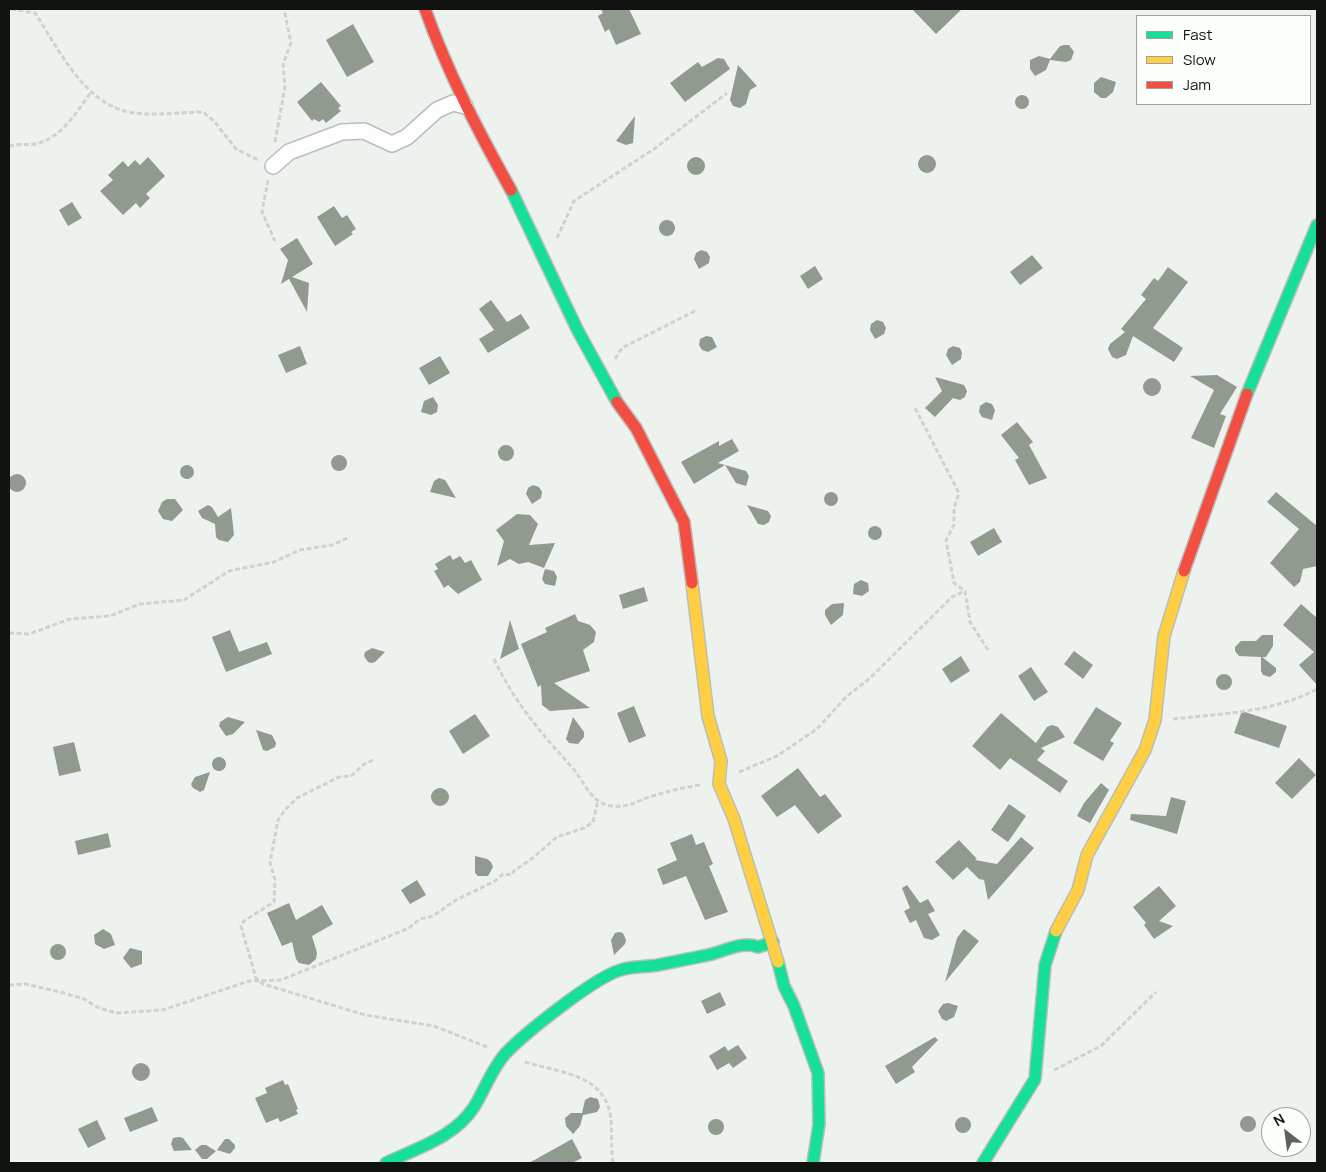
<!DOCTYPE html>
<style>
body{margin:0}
#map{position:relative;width:1326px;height:1172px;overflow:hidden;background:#eef2ee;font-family:Manrope,sans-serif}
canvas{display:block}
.frame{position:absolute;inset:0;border:10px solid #111311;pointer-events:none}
.legend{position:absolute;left:1136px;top:15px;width:175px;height:90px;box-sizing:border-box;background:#fdfffd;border:1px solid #9fa19f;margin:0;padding:6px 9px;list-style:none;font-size:15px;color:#111311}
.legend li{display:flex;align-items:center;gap:10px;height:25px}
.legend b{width:25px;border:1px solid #9fa19f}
.north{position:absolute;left:1261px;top:1107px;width:50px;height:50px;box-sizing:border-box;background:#fdfffd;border:1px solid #9fa19f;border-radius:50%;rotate:330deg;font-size:14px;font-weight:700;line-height:20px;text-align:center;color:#111311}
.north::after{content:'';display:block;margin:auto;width:18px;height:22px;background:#5e615e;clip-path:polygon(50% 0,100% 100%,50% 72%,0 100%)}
</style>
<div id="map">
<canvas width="1326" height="1172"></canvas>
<div class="frame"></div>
<ul class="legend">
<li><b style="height:6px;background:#16e098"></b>Fast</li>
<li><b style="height:6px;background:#ffcf43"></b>Slow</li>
<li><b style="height:6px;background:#f24e42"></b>Jam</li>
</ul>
<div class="north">N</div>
</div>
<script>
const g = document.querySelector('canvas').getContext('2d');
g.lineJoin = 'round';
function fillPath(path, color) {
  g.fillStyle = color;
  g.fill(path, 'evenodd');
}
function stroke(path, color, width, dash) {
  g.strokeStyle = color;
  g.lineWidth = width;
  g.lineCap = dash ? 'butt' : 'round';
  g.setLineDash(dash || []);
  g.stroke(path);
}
const building = new Path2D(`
 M601,9H629L641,34L616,45L609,29L605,32L598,16L603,13Z
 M912,9H962L936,34Z
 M353,24L374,62L347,77L326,40Z
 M1064,45H1069L1074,52L1071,60L1066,62L1050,60L1046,70L1035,76L1030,69V60L1039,56L1050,59L1060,46Z
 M718,58L724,59L730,69L685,102L670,83L698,62L702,67Z
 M738,65L757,86L750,90L746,104L740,108L733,106L730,100Z
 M1101,77L1116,82L1113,92L1106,98H1101L1094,92V83Z
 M321,82L341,106L338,108L341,111L326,123L323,119L319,122L314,119L312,121L297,102Z
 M1015 102a7 7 0 1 1 14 0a7 7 0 1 1-14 0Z
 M635,116L633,143L626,145L616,141Z
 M918 164a9 9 0 1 1 18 0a9 9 0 1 1-18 0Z
 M148,157L165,176L146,194L150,198L140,208L136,203L123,215L100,191L113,180L108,175L123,161L128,167L135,160L140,165Z
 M687 166a9 9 0 1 1 18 0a9 9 0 1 1-18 0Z
 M72,202L82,218L68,226L59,210Z
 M334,206L342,218L347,215L356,229L351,232L353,234L335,246L317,217Z
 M659 228a8 8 0 1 1 16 0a8 8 0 1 1-16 0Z
 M297,238L313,264L292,277L309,283L307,312L289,279L281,284L288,260L280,249Z
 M701,250L707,252L710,257L709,263L699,269L694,259L696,253Z
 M1032,255L1043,268L1020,285L1010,272Z
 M815,266L823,279L808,289L800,276Z
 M1168,267L1188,282L1153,328L1183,348L1174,362L1133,336L1126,355L1117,359L1112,357L1108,349L1110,344L1125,332L1121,329L1146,299L1141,295L1154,278L1158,281Z
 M491,300L507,322L521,314L530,328L488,353L479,339L494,330L479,309Z
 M877,320L883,322L886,328L884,334L875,339L870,330L871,324Z
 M706,336L712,337L717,347L708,352L702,350L699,345L700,339Z
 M300,346L307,364L286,373L278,355Z
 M953,346L960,348L962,353L961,359L952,365L946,355L948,349Z
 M440,356L450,373L429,385L419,368Z
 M1217,375L1237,387L1220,414L1226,416L1214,448L1191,438L1214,390L1190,376Z
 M935,377L964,385L967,391L965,397L960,400L953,398L935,417L925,408L942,391Z
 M1143 387a9 9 0 1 1 18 0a9 9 0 1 1-18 0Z
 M433,397L438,405L437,412L431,415L421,412L424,401Z
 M986,402L992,404L995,410L992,420L982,417L979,412L980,406Z
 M1017,422L1033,442L1029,445L1047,478L1029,485L1015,460L1019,458L1001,435Z
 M732,439L739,451L718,463L746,471L749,476L746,486L736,483L725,465L694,484L681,462L719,441V446Z
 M498 453a8 8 0 1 1 16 0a8 8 0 1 1-16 0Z
 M331 463a8 8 0 1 1 16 0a8 8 0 1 1-16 0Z
 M180 472a7 7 0 1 1 14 0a7 7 0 1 1-14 0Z
 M8 483a9 9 0 1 1 18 0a9 9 0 1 1-18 0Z
 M439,478L445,480L456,498L430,492L434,481Z
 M533,485L539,487L542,492L541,498L532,504L526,494L528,488Z
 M824 499a7 7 0 1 1 14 0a7 7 0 1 1-14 0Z
 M1276,492L1317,526V566L1303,569L1300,582L1294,587L1270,563L1299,529L1267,502Z
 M167,499H175L183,510L172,521L163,519L158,511L162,502Z
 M208,505L212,507L218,517L231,508L234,535L228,542L219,540L216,537L215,524L202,518L198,511Z
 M747,505L768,511L771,516L769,522L764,525L758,524Z
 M517,514L530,515L538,524L529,545L555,543L544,568L528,562L519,564L510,559L497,566L504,541L496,530Z
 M868 533a7 7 0 1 1 14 0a7 7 0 1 1-14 0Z
 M994,528L1002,542L978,556L970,542Z
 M450,555L453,560L460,556L465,563L471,560L482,580L458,594L448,585L444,588L434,571L438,569L435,564Z
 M545,569L554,571L557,577L555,586L545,584L542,579Z
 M861,580L868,583L869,591L862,596L853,594L854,584Z
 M644,587L648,601L623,609L619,595Z
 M844,603L843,615L831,625L825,615V610L832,604Z
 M1301,604L1317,618V685L1299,665L1314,652L1283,625Z
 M575,614L578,621L590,625L596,632L594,642L583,650L590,671L554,683L590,708L550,711L542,705L541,685L538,687L521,644L547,632L545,628Z
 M510,620L519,649L500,659Z
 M230,630L239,652L267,642L272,654L226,672L212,637Z
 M1262,635H1273V646L1266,657H1262L1276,668V672L1270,677L1263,675L1261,671V657L1239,656L1235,651V647L1241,641H1256Z
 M372,648L385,652L375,662L371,663L368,662L364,656L365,652Z
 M1074,651L1093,665L1083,679L1064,664Z
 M961,656L970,671L951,683L942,669Z
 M1031,667L1048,692L1034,701L1018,676Z
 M1216 682a8 8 0 1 1 16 0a8 8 0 1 1-16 0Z
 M634,706L646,736L629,743L617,713Z
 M1096,707L1122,723L1110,741L1114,743L1103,761L1073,743Z
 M1242,711L1287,726L1279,748L1234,733Z
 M1001,713L1036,743L1047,727L1052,725L1058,727L1065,737L1041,748L1045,751L1037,760L1068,781L1060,793L1010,758L1000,770L972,746Z
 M475,714L490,736L463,754L449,731Z
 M228,717L245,722L233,734L226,736L219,726L220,722Z
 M573,717L584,732V737L578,744L569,743L566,739Z
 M256,730L272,735L276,743L275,747L267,751L263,750Z
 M74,742L81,771L59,776L53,747Z
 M212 764a7 7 0 1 1 14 0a7 7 0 1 1-14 0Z
 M1299,758L1316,775L1292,799L1275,783Z
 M798,768L820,797L825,794L842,816L818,834L795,805L777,817L761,796Z
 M210,772L204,790L200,792L193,788L191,784L195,777Z
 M1101,783L1109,790L1090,823L1077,816L1084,803Z
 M431 797a9 9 0 1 1 18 0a9 9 0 1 1-18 0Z
 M1171,797L1186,801L1177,834L1130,820L1131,814L1166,816Z
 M1009,804L1026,816L1008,842L991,830Z
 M108,833L111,847L78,855L75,841Z
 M692,834L696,845L704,842L713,864L709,866L728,912L705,920L686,876L663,885L657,869L677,860L670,843Z
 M1021,837L1034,848L988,900L984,880L979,879L967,867L953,880L935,862L959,840L977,859L975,860L997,864Z
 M475,856L487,859L491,862L493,867L488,876H478L475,873Z
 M417,880L426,895L410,904L401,890Z
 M907,885L920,903L928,899L935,911L928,914L940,935L932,940L924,938L916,920L910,923L904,911L910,908L902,888Z
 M1159,886L1176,906L1159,921L1173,926L1154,939L1144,925L1146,923L1133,907Z
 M289,903L296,920L322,905L333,924L312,936L317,953L316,959L309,965L299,963L296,959L292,942L282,946L267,913Z
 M103,929L111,934L115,945L104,949L95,944L94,935Z
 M964,929L979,941L945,982L957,938Z
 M619,932L623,933L626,940L625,944L614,955L611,940L615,933Z
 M50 952a8 8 0 1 1 16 0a8 8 0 1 1-16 0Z
 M130,948L142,951V964L131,968L123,958Z
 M720,992L726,1005L707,1014L701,1001Z
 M948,1003L958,1006L954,1017L946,1021L942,1019L938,1011L943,1004Z
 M935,1037L938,1040L912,1067L915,1072L896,1084L885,1066Z
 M738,1045L747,1058L733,1068L729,1063L717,1070L709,1056L725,1046L728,1051Z
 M132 1072a9 9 0 1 1 18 0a9 9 0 1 1-18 0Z
 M283,1080L285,1085L288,1084L298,1109L296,1110L298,1114L280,1122L278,1118L266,1123L255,1098L267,1093L265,1088Z
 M590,1097L598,1099L600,1107L597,1112L583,1115L580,1126L573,1134L566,1126L565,1118L571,1113H582L585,1100Z
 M152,1107L158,1121L130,1132L124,1118Z
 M1240 1124a8 8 0 1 1 16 0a8 8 0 1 1-16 0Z
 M955 1125a8 8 0 1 1 16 0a8 8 0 1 1-16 0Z
 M708 1127a8 8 0 1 1 16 0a8 8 0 1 1-16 0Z
 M97,1120L106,1139L88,1148L78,1129Z
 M179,1137L183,1138L192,1150L174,1151L171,1144L173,1138Z
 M225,1139H229L235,1145V1148L230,1154L217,1150Z
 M572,1139L582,1158L572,1163H529Z
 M201,1145H206L216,1151L207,1159H202L195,1150Z`);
const path = new Path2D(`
 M11,9L35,13C60,51 85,106 134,113C158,116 180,112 203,112L214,121L236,149L260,161
 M275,142L285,87L283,64L291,43L284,9
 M9,146C18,143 29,146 39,143C63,136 78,110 91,92
 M268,180L262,212L275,241
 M557,238L574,201L654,149L727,93
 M615,359L622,348L697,310
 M915,408L959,493L954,508V525L946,540L954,583L965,591L970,622L988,650
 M9,633L29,634L70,619L110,616L140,604L184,600L229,571L274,562L300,550L332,545L350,537
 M494,659C508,689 526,714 547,739C556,750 566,760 575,771C586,785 591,803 612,806C627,808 636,802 649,797C666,792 683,787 701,785
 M1173,719C1219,714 1276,712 1317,689
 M373,760L363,765L351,776L339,777L297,798L285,810L278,820L270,863L275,880L274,902L244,921L241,926L256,978L263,984L365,1015L434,1026L487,1047
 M739,772L777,756L817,729L846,697L870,678L952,597L965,591
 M9,985L25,984L64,993L84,999L99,1008L116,1013L163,1010L249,981L281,980L409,928L420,919L433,916L456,900L495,881L503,874L512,875L514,871L534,857L557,837L584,828L593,822L598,800
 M525,1062C560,1073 607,1074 611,1120C612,1134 611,1149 613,1163
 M1054,1070L1101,1046L1156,992`);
const street = new Path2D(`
 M273,166L289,152L342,132L364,131L392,144L407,137L437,110L453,103L465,106`);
const fast = new Path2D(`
 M511,190L577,329L617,402
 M1247,394L1317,225
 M778,962L784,986L794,1006L818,1073L819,1124L813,1163
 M386,1163C417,1148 455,1137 474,1107C484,1091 492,1069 505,1054C524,1034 598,974 624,969C636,966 647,967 658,965C673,962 688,959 703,956C720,954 740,940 758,947L773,942
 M983,1163L1035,1079L1045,965L1056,931`);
const slow = new Path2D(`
 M692,583L708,716L721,761L719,784L734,819L778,962
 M1056,931L1078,890L1087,855L1145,750L1155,720L1164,636L1184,571`);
const jam = new Path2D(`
 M425,9C448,73 478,131 511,190
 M617,402L636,428L684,522L692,583
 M1184,571L1247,394`);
fillPath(building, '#909a8f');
stroke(street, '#bbbebb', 18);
stroke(fast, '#bbbebb', 14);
stroke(slow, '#bbbebb', 14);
stroke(jam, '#bbbebb', 14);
stroke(path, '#d0d2d0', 3, [5, 2.5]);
stroke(street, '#fcfdfc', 15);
stroke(fast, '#16e098', 11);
stroke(slow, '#ffcf43', 11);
stroke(jam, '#f24e42', 11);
</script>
